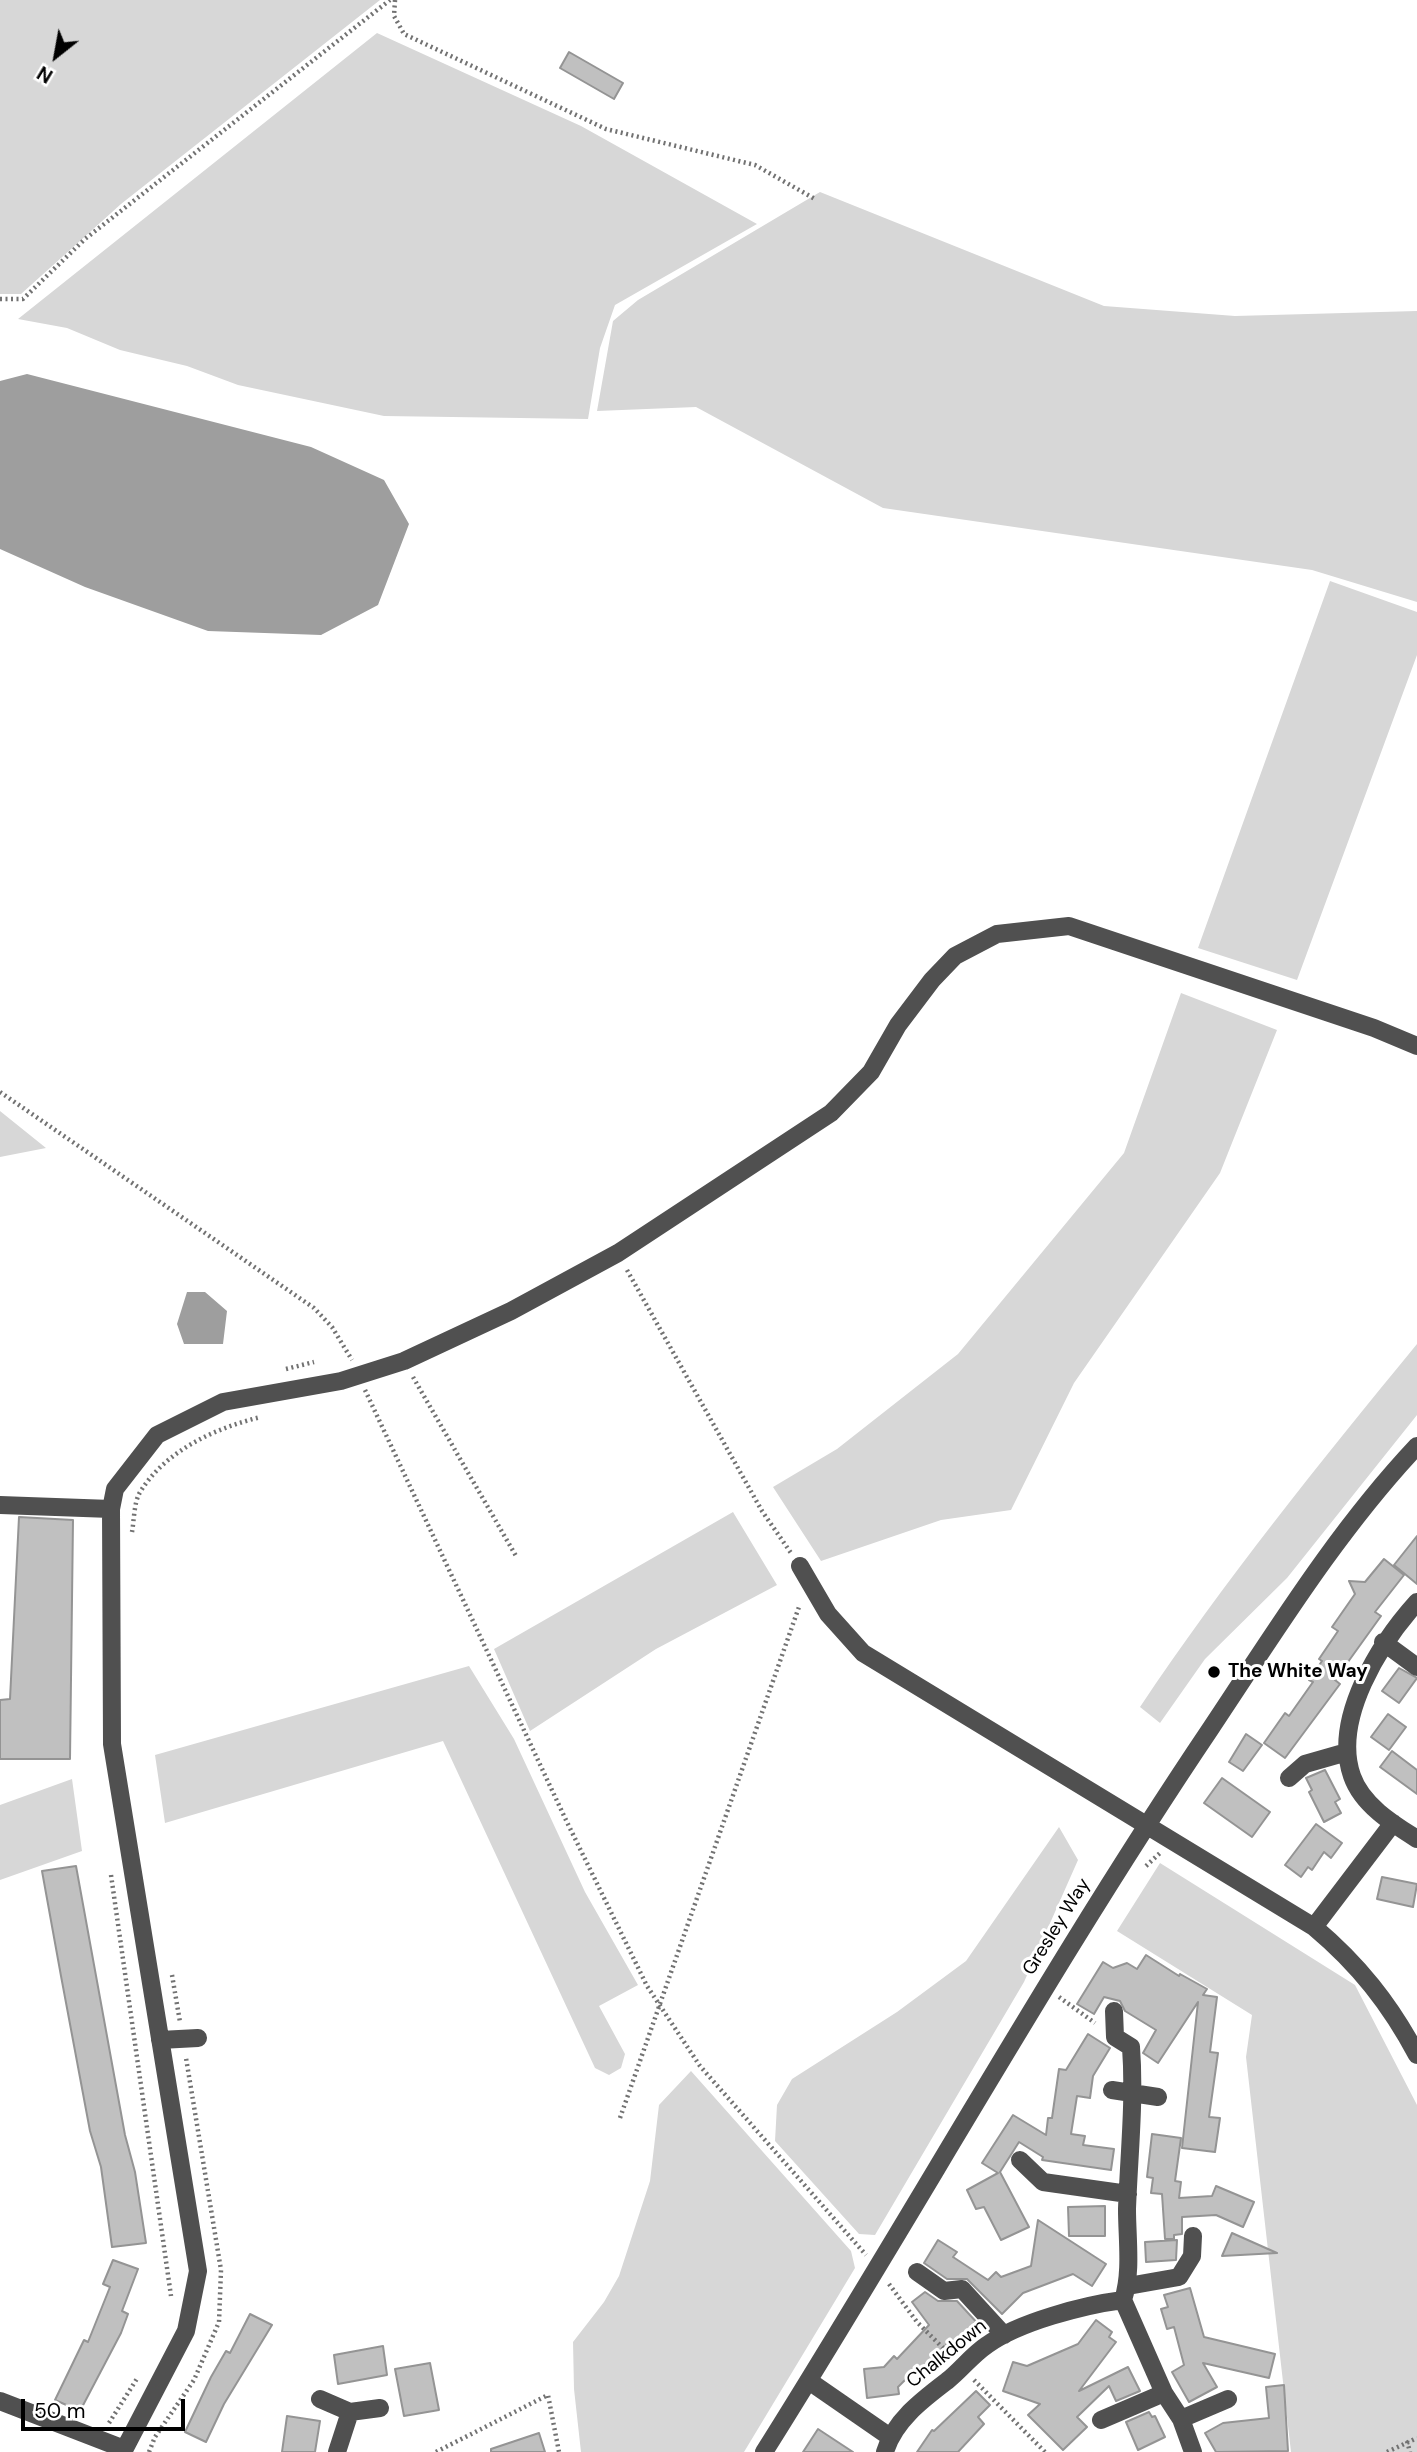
<!DOCTYPE html>
<style>
body{margin:0}
#map{position:relative;width:1417px;height:2452px;overflow:hidden;background:#fff;font-family:"DM Sans",sans-serif}
canvas{display:block}
.north{position:absolute;left:21px;top:21px;width:70px;height:70px;-webkit-text-stroke:5px #fff;paint-order:stroke;rotate:211deg;font-size:19px;font-weight:700;line-height:28px;text-align:center;color:#000}
.north::after{content:'';display:block;margin:auto;width:24px;height:32px;background:#000;clip-path:polygon(50% 0,100% 100%,50% 72%,0 100%)}
.scale{position:absolute;left:21px;top:2399px;width:164px;height:32px;box-sizing:border-box;border:4px solid #000;border-top:0;padding-left:9px;font-size:21px;line-height:24px;white-space:nowrap;color:#000;-webkit-text-stroke:5px #fff;paint-order:stroke}
</style>
<div id="map">
<canvas width="1417" height="2452"></canvas>
<div class="north">N</div>
<div class="scale">50 m</div>
</div>
<script>
const g = document.querySelector('canvas').getContext('2d');
g.lineJoin = 'round';
function fillPath(path, color) {
  g.fillStyle = color;
  g.fill(path, 'evenodd');
}
function stroke(path, color, width, dash) {
  g.strokeStyle = color;
  g.lineWidth = width;
  g.lineCap = dash ? 'butt' : 'round';
  g.setLineDash(dash || []);
  g.stroke(path);
}
function label(font, color, halo, rows, align = 'center') {
  g.font = font + ' "DM Sans",sans-serif';
  g.lineWidth = 6;
  g.setLineDash([]);
  g.textBaseline = 'middle';
  g.strokeStyle = halo;
  g.fillStyle = color;
  for (const [text, x, y, turn = 0] of rows) {
    g.save();
    g.translate(x, y);
    g.rotate((+turn || 0) * Math.PI / 180);
    g.textAlign = isNaN(turn) ? turn : align;
    if (halo) g.strokeText(text, 0, 0);
    g.fillText(text, 0, 0);
    g.restore();
  }
}
const green = new Path2D(`
 M0,0H380L121,204L21,294H0Z
 M377,33L581,126L757,224L615,305L600,348L588,419L384,416L238,385L187,366L120,350L67,328L18,319Z
 M820,192L1104,306L1235,316L1417,311V602L1312,570L883,508L696,407L597,411L613,321L638,300Z
 M1330,581L1417,612V655L1297,980L1198,948Z
 M1181,993L1277,1030L1220,1173L1074,1383L1011,1510L941,1520L821,1561L773,1487L837,1449L958,1354L1124,1153Z
 M0,1111L46,1148L0,1157Z
 M1417,1344V1415L1287,1578L1205,1659L1160,1723L1140,1707C1225,1580 1320,1462 1417,1344Z
 M733,1512L777,1585L656,1649L530,1731L494,1649Z
 M469,1666L514,1739L585,1892L638,1985L599,2006L625,2054L621,2068L609,2075L595,2068L443,1741L165,1823L155,1755Z
 M72,1779L82,1851L0,1880V1805Z
 M1059,1827L1078,1860L1024,1982L875,2235L859,2234L775,2141L777,2105L792,2079L897,2012L966,1961Z
 M1160,1863L1355,1985L1417,2105V2452H1291L1246,2057L1252,2015L1117,1931Z
 M691,2071L851,2251L855,2268L744,2452H581L574,2389L573,2342L604,2302L619,2276L650,2181L659,2105Z`);
const water = new Path2D(`
 M27,374L311,447L384,480L409,524L378,605L321,635L208,631L85,587L0,549V381Z
 M187,1292H205L227,1311L223,1344H184L177,1324Z`);
const building = new Path2D(`
 M569,52L623,83L614,99L560,68Z
 M19,1517L73,1520L70,1759H0V1700L10,1699Z
 M1417,1536V1584L1394,1565Z
 M1384,1559L1404,1575L1375,1612L1381,1616L1335,1680L1340,1684L1285,1758L1264,1743L1285,1713L1289,1716L1313,1682L1309,1680L1322,1661L1319,1659L1338,1631L1332,1627L1355,1594L1349,1581L1365,1582Z
 M1399,1668L1417,1678L1399,1703L1382,1691Z
 M1388,1714L1406,1727L1389,1750L1371,1737Z
 M1246,1734L1262,1745L1243,1771L1229,1762Z
 M1392,1751L1417,1770V1794L1380,1767Z
 M1325,1770L1340,1799L1335,1802L1341,1813L1324,1822L1309,1792L1312,1790L1306,1778Z
 M1222,1778L1270,1812L1252,1837L1204,1803Z
 M1316,1824L1342,1843L1331,1858L1324,1852L1312,1870L1308,1867L1301,1877L1285,1865Z
 M76,1866L125,2135L135,2172L146,2243L112,2247L101,2167L90,2131L61,1976L42,1871Z
 M1382,1877L1417,1884L1413,1907L1377,1899Z
 M1146,1955L1179,1976L1180,1974L1207,1989L1203,1995L1217,1997L1210,2052L1218,2053L1209,2117L1220,2118L1215,2152L1182,2148L1198,2002L1158,2063L1143,2053L1156,2030L1125,2011L1120,2001L1104,1997L1094,2014L1077,2004L1103,1962L1113,1968L1127,1963L1137,1969Z
 M1088,2034L1110,2048L1093,2076L1090,2098L1077,2096L1071,2134L1085,2136L1083,2145L1114,2149L1111,2170L1042,2160L1043,2157L1019,2142L1000,2172L1029,2227L1001,2240L984,2207L976,2209L967,2190L998,2173L982,2163L1013,2115L1046,2135L1048,2118H1052L1059,2069L1066,2070Z
 M1152,2134L1181,2138L1175,2181L1181,2182L1179,2198L1212,2196L1216,2186L1254,2202L1243,2227L1216,2215L1182,2217V2234L1174,2235V2239H1165L1162,2194L1151,2193L1153,2178L1147,2177Z
 M1105,2206V2236H1069L1068,2207Z
 M1038,2220L1106,2264L1092,2286L1073,2274L1023,2293L1002,2314L967,2279H947L924,2263L938,2240L957,2252L953,2257L988,2280L996,2272L1001,2277L1031,2266Z
 M1232,2233L1277,2253L1222,2256Z
 M1177,2240L1176,2260L1146,2262L1145,2242Z
 M113,2260L138,2269L122,2311L128,2314L121,2333L80,2411L55,2400L84,2340L88,2342L110,2287L103,2284Z
 M1190,2288L1204,2337L1275,2354L1269,2378L1203,2363L1217,2387L1189,2402L1172,2372L1184,2365L1174,2327L1167,2329L1161,2309L1168,2307L1164,2295Z
 M925,2292L938,2301H957L980,2326L958,2350L949,2342L921,2371L917,2368L898,2387L899,2394L867,2398L864,2369L884,2367L894,2356L897,2359L929,2325L912,2302Z
 M250,2314L272,2325L224,2404L206,2442L185,2432L211,2377L226,2351L230,2353Z
 M1096,2320L1112,2332L1109,2337L1116,2342L1079,2391L1128,2367L1140,2391L1116,2401L1109,2386L1077,2417L1087,2427L1063,2450L1028,2415L1040,2404L1003,2391L1013,2362L1027,2366L1078,2344Z
 M383,2346L387,2375L338,2384L334,2355Z
 M430,2363L439,2410L404,2416L395,2369Z
 M1284,2385L1288,2451L1216,2452L1205,2433L1223,2423L1269,2418L1266,2387Z
 M976,2391L990,2405L978,2417L984,2424L958,2452H917L932,2430L934,2431Z
 M1149,2412L1152,2417L1155,2416L1165,2437L1138,2450L1126,2422Z
 M287,2416L320,2421L315,2452H282Z
 M818,2429L853,2452H803Z
 M539,2433L545,2452H491V2449Z`);
const path = new Path2D(`
 M395,0L394,16L404,34L606,129L755,165L815,199
 M0,299H23L85,239L390,0
 M0,1092L314,1308L332,1327L352,1360
 M627,1270L762,1511L791,1553
 M286,1369L314,1362
 M413,1377L516,1556
 M365,1390L565,1818L647,1986L700,2066L866,2255
 M132,1532C134,1521 134,1504 139,1494C164,1451 215,1428 261,1417
 M1146,1866L1160,1853
 M111,1875L171,2296
 M172,1975L180,2022
 M1059,1997L1095,2023
 M620,2118L800,1604
 M889,2284L917,2322L949,2354
 M974,2380L1045,2452
 M109,2423L138,2377
 M1407,2441L1410,2452
 M149,2452L155,2437L194,2380L219,2322L221,2270L186,2058
 M436,2452L548,2395L559,2452
 M1387,2452L1417,2438`);
const minor = new Path2D(`
 M0,1505L111,1509
 M800,1566L828,1614L863,1653L1314,1927C1358,1964 1390,2004 1417,2055
 M1417,1602C1380,1643 1332,1719 1352,1776C1362,1805 1393,1824 1417,1839
 M1383,1642L1417,1667
 M1289,1778L1305,1764L1347,1752
 M1314,1927L1393,1823
 M1114,2011L1115,2037L1131,2047C1135,2101 1129,2154 1127,2209C1127,2239 1132,2272 1123,2300L1164,2393L1181,2419L1193,2452
 M160,2040L198,2038
 M1112,2090L1158,2097
 M1020,2160L1043,2182L1128,2194
 M917,2272L944,2291L962,2289L1004,2335
 M1128,2286L1179,2277L1192,2256L1193,2236
 M809,2381L890,2437
 M320,2399L350,2412L380,2408
 M0,2401L124,2449
 M1181,2419L1228,2399
 M1101,2420L1164,2393
 M123,2452L186,2331L198,2271L112,1744L111,1509L115,1489L157,1435L223,1402L341,1381L404,1361L511,1311L618,1253L831,1113L871,1072L898,1025L932,980L955,956L997,934L1069,926L1374,1028L1417,1046
 M337,2452L350,2412
 M764,2452C915,2212 1052,1964 1211,1728C1275,1632 1337,1531 1417,1446
 M885,2452C894,2421 922,2400 947,2381C961,2370 972,2355 987,2345C1019,2322 1084,2305 1123,2300`);
const markers = [
 [1214,1672,7,"#000"]
];
const poiNames = [
 ["The White Way",1228,1672]
];
const streetNames = [
 ["Gresley Way",1057,1927,-58],
 ["Chalkdown",947,2354,-39]
];
fillPath(green, '#d7d7d7');
fillPath(water, '#9e9e9e');
fillPath(building, '#c0c0c0');
stroke(building, '#949494', 2);
stroke(path, '#727272', 4.5, [2, 3.5]);
stroke(minor, '#505050', 18);
for (const [x, y, r, color] of markers) {
  const dot = new Path2D();
  dot.arc(x, y, r, 0, 2 * Math.PI);
  g.fillStyle = color;
  g.fill(dot);
  stroke(dot, '#fff', 2.5);
}
label('bold 19px', '#000', '#fff', poiNames, 'left');
label('19px', '#000', '#fff', streetNames);
</script>
